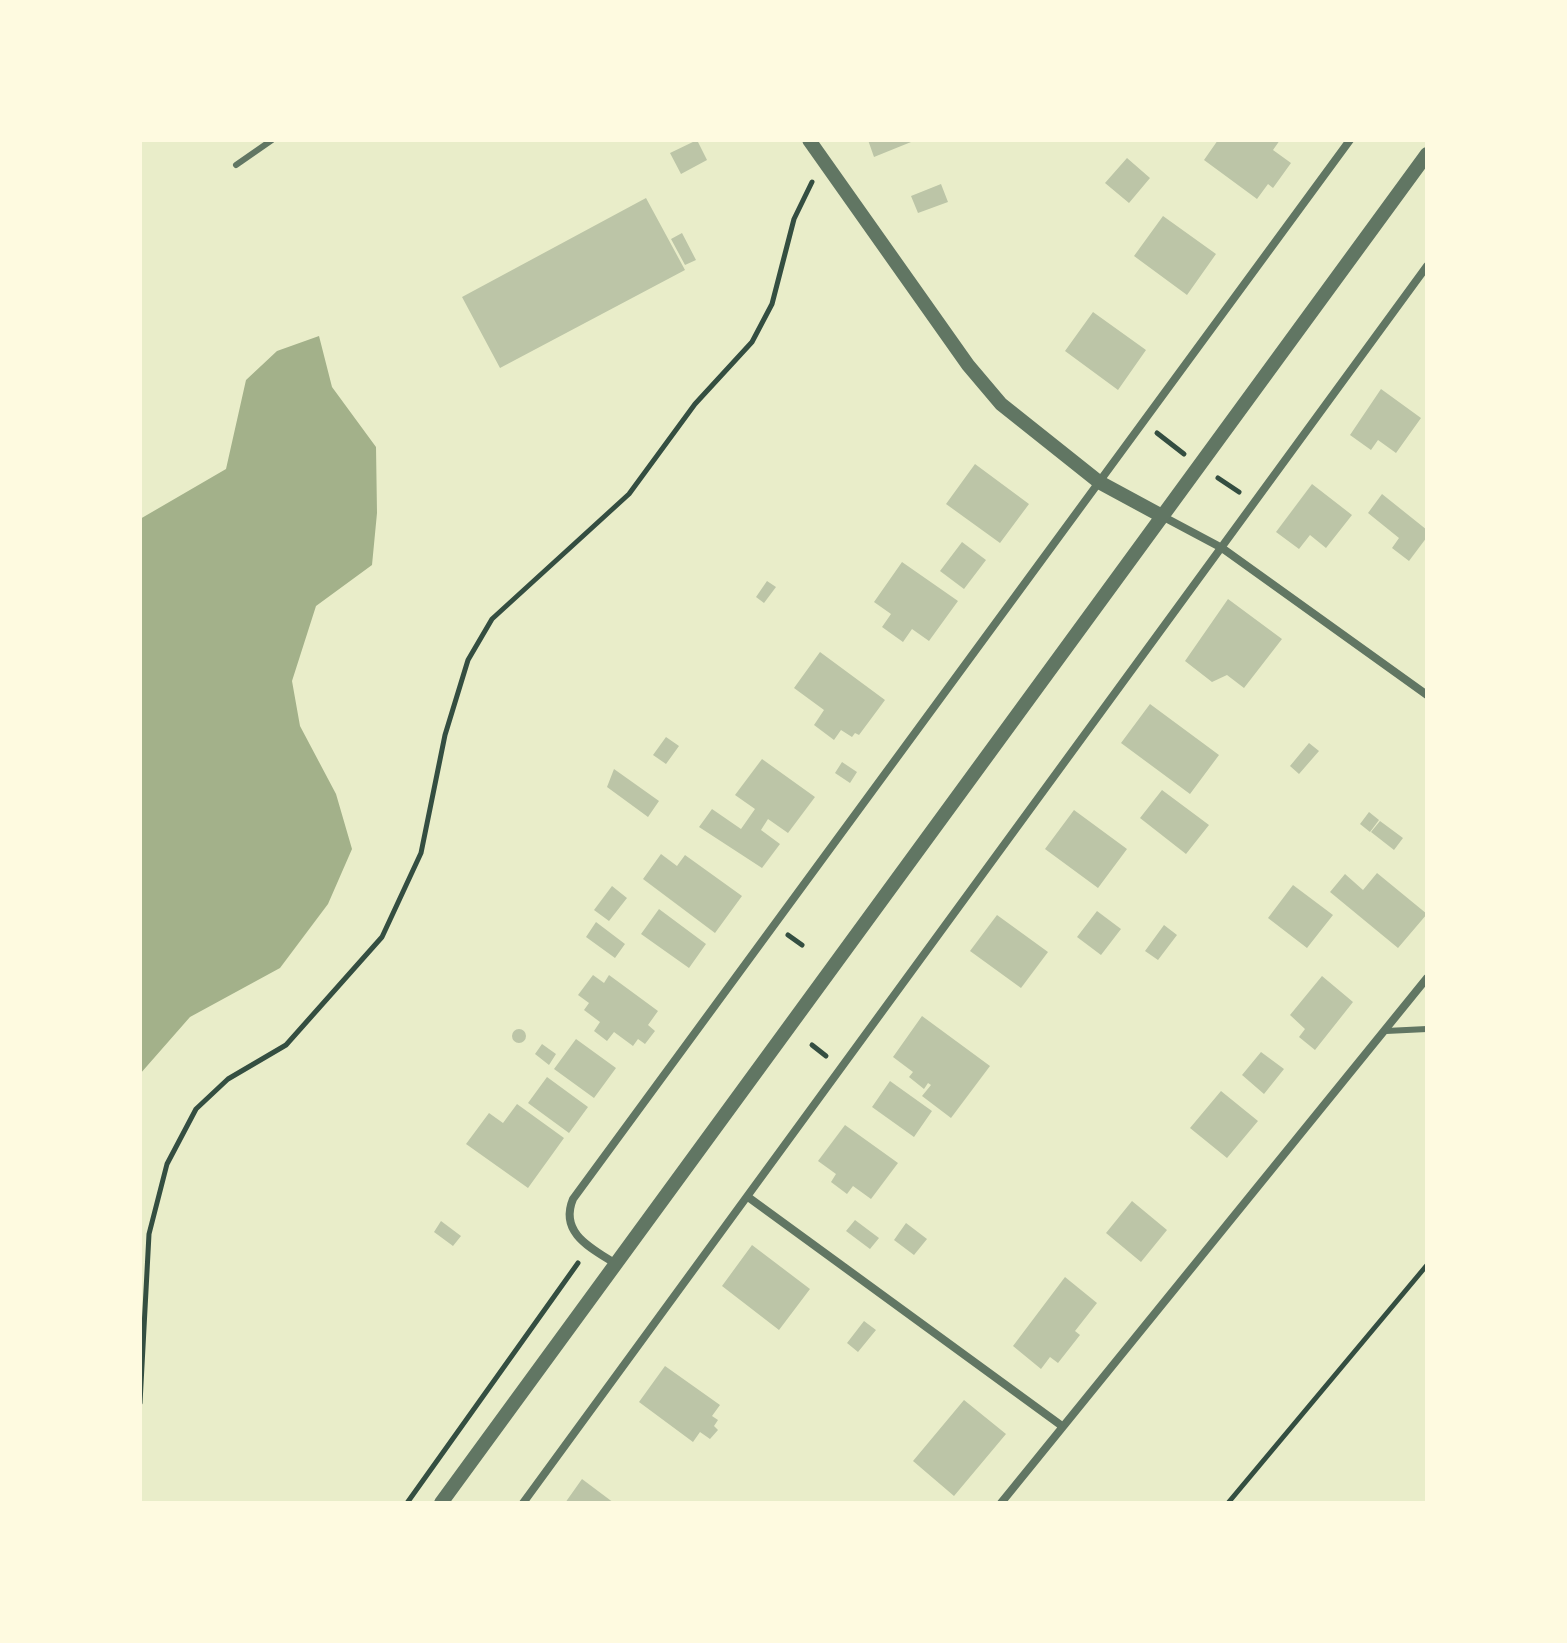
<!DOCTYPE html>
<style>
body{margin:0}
#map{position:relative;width:1567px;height:1643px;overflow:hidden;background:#e9edc9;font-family:"Sofia Sans Condensed",sans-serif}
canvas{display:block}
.frame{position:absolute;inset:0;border:142px solid #fefae0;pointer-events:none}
</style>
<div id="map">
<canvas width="1567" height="1643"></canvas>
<div class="frame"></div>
</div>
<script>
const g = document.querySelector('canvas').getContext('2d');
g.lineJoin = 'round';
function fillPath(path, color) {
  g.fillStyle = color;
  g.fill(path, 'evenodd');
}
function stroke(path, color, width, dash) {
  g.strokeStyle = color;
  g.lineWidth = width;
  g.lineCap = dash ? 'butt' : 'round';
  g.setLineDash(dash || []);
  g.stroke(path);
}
const water = new Path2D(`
 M319,336L332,387L376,447L377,513L372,565L316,606L292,681L300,726L336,794L352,849L328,904L280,968L190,1017L140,1074V519L226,469L246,380L277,351Z`);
const building = new Path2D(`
 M697,140L707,160L681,174L670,153Z
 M868,140H916L874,157Z
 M1218,140H1280L1273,150L1291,163L1273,188L1268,184L1257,199L1204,160Z
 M1127,158L1150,178L1129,203L1105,183Z
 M941,184L948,202L918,213L911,196Z
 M646,198L685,270L500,368L462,297Z
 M1163,216L1216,254L1187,295L1134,256Z
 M682,233L696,260L685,265L671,239Z
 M1093,312L1146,350L1118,390L1065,351Z
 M1381,389L1421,418L1396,453L1378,440L1371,450L1350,435Z
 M975,464L1029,504L1000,543L946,504Z
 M1312,484L1352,515L1326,548L1310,535L1299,549L1276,532Z
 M1382,494L1427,530V537L1409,561L1392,548L1399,538L1368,513Z
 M962,542L986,560L964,589L940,571Z
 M902,562L958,601L929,641L912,629L903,642L882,627L891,614L874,602Z
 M767,581L776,587L764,603L756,597Z
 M1228,599L1282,639L1244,688L1227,675L1212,682L1185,661Z
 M820,652L885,700L859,735L855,733L852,737L841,730L834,740L814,725L824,710L794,688Z
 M1150,704L1219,755L1190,794L1121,743Z
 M666,737L679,746L666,764L653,755Z
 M1309,743L1319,751L1299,774L1290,766Z
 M762,759L815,797L788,833L768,819L761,830L780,844L762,868L699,827L712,809L741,829L755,809L735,795Z
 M842,762L857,772L850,783L835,773Z
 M614,769L659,801L648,817L607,787Z
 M1162,790L1209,825L1186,854L1140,818Z
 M1074,810L1127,849L1098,888L1045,849Z
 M1369,812L1379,820L1370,832L1360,824Z
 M1380,821L1403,838L1394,850L1371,832Z
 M661,854L677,866L685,855L742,896L715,933L643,879Z
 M1377,873L1427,914L1398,948L1330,892L1345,874L1363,890Z
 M1293,885L1333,915L1307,948L1268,918Z
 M612,886L627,898L609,921L594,910Z
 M659,909L706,944L689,968L641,934Z
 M1097,911L1121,929L1101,955L1077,937Z
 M997,915L1048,952L1021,988L970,951Z
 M596,922L625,944L615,958L586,937Z
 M1164,925L1177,935L1158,960L1145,951Z
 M593,975L604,983L609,975L658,1011L648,1025L655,1031L645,1044L638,1039L633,1046L614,1032L607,1041L594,1031L600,1022L584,1010L589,1003L578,995Z
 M1322,976L1353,1002L1315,1050L1299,1037L1305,1029L1290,1015Z
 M922,1016L990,1066L951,1118L922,1096L931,1085L928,1083L924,1089L909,1077L913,1072L893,1057Z
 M512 1036a7 7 0 1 1 14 0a7 7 0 1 1-14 0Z
 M576,1039L616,1068L594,1098L554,1069Z
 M542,1044L556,1054L549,1065L535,1054Z
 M1261,1052L1284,1069L1264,1094L1242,1075Z
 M547,1077L588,1107L569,1133L528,1103Z
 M890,1081L932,1111L914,1137L872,1107Z
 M1221,1091L1258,1121L1227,1158L1190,1128Z
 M517,1104L564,1138L528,1188L466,1144L489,1113L503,1123Z
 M845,1125L898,1163L871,1199L853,1186L847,1194L831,1182L836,1174L818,1161Z
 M1132,1201L1167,1230L1141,1262L1106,1233Z
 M855,1220L879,1238L870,1249L846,1231Z
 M441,1221L461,1236L453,1246L434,1232Z
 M906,1223L927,1239L914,1255L894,1240Z
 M752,1245L810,1289L779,1330L722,1286Z
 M1065,1277L1097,1303L1075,1331L1080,1335L1058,1363L1050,1357L1041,1369L1013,1346Z
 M864,1321L876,1330L858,1352L847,1343Z
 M665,1366L720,1405L712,1416L718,1420L714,1426L718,1430L710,1439L700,1432L693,1442L639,1402Z
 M964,1400L1006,1434L954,1496L913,1461Z
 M582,1479L614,1503H565Z`);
const path = new Path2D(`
 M1157,433L1184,454
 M1218,478L1239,492
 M788,935L802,945
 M812,1045L826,1056
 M140,1403L149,1234L167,1164L196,1109L228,1079L286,1045L382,937L421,853L445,735L468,660L492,619L629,494L695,404L752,342L772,304L794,219L812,182
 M407,1503L578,1263
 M1228,1503L1427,1265`);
const service = new Path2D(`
 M236,165L272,140
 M1386,1031L1427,1029`);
const minor = new Path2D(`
 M1160,515L1222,548L1427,695
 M748,1197L1062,1426
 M616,1264C591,1248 559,1233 573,1199L1350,140
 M523,1503L1427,266
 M1001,1503L1427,978`);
const tertiary = new Path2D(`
 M809,140L968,365L1001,404L1099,482L1160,515
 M441,1503L1427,154`);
fillPath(water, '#a3b18a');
fillPath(building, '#bcc5a7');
stroke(path, '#344e41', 5);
stroke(service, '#617663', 6);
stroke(minor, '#617663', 8);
stroke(tertiary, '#617663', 14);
</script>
